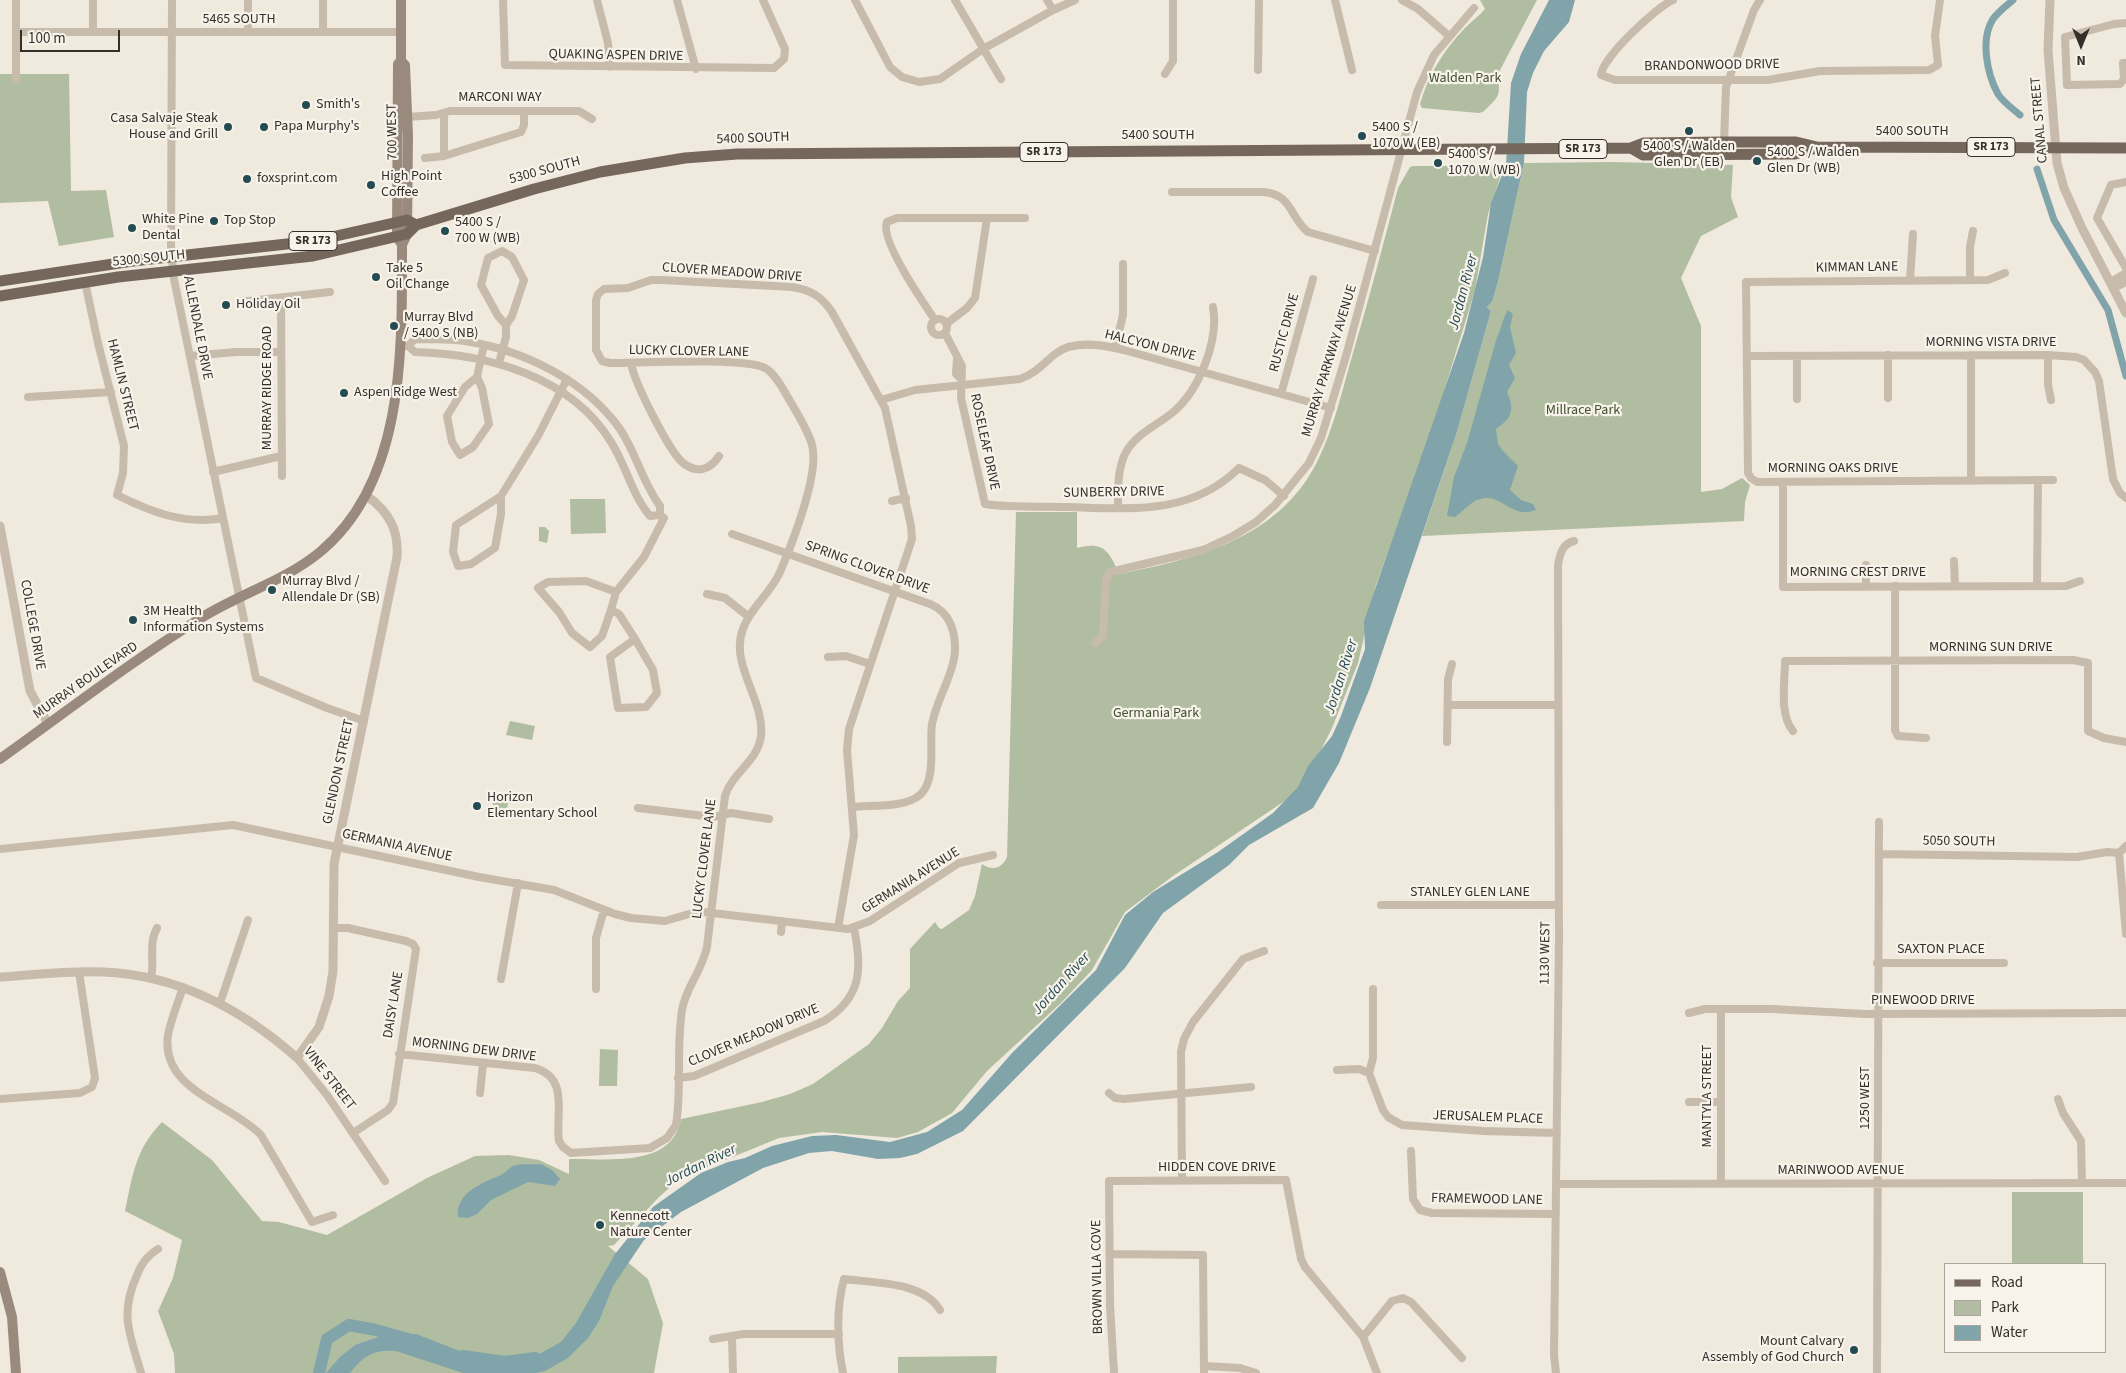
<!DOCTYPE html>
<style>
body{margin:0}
#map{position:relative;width:2126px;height:1373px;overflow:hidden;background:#f0e9de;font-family:"Source Sans 3",sans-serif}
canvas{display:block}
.legend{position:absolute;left:1944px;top:1263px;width:162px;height:90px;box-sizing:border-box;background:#f8f3ea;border:1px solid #aaa59d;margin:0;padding:6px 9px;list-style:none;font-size:15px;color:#352f2a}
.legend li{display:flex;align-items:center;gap:10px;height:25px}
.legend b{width:25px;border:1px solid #aaa59d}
.north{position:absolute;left:2056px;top:20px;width:50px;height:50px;-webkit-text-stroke:4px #f8f3ea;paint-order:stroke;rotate:180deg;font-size:14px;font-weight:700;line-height:20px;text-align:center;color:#352f2a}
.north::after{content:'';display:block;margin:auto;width:18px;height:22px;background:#352f2a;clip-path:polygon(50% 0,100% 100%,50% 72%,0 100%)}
.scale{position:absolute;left:20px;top:30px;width:100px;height:22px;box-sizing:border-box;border:2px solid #352f2a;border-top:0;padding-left:6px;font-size:15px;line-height:18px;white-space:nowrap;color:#352f2a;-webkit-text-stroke:4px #f8f3ea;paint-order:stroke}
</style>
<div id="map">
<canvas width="2126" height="1373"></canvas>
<ul class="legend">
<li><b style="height:6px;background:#76675d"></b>Road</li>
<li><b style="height:14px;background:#b1bda0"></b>Park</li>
<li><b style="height:14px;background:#80a4aa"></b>Water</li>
</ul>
<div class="north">N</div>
<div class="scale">100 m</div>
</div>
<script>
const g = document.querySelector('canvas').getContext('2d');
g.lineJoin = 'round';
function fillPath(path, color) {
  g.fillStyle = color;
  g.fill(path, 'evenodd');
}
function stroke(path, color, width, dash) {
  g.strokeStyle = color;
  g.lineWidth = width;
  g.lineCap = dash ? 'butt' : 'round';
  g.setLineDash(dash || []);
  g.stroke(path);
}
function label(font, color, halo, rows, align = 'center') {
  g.font = font + ' "Source Sans 3",sans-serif';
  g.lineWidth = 4.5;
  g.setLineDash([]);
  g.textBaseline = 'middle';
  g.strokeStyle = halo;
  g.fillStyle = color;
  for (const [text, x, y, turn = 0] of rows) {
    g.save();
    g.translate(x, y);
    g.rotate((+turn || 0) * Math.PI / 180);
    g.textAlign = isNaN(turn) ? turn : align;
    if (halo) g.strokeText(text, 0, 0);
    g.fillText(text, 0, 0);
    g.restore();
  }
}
const green = new Path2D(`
 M1480,0H1537L1499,72C1497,89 1504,93 1489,106C1485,110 1484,112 1479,113L1422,108L1420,104C1429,73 1444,50 1465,28C1472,21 1479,16 1485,9Z
 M0,74H69L71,191L106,190L114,237L59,246L48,201L0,203Z
 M1613,162L1733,165L1731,197L1738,217L1701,236L1681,278L1701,326V492L1722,489L1742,478L1750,485L1745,502L1744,521L1422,536L1457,432L1491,311L1487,307L1492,302L1498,282L1524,163Z
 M1413,166H1504L1488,214L1475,290L1430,437L1376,585L1358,663L1332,728L1301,790L1173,876L1125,912L1092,970L1061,1003L987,1071L952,1113L918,1132L897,1138L822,1132L779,1138L679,1179L658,1198L614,1245L608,1246L648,1279L663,1323L654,1373H175L174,1354L158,1311L173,1278L182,1240L125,1211C133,1174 135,1150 162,1122L212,1160L262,1221L279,1222L327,1235L427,1178L475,1156L509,1155L539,1160L569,1174V1159C607,1158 672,1169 681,1119L762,1102L790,1094L813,1084L869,1044L882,1028L898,1001L910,988V949L935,922L939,928L942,929L969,910L975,896L982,864C992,871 1002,869 1007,857L1016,512H1077V548C1103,541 1109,550 1119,574C1195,559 1277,539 1316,464C1333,431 1341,395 1351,360C1368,303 1383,245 1398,188L1410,167Z
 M570,499H605L606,533L571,534Z
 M539,527H545L549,531L547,543L539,541Z
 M510,721L535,726L532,740L506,735Z
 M494,795L509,799L506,814L496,812L492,802Z
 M600,1049L618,1050L617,1086H599Z
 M2012,1192H2083V1264H2012Z
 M997,1356L996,1373H898V1357Z`);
const water = new Path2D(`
 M1549,0H1575L1569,22L1544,51L1533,73L1527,92L1524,163L1498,282L1492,302L1487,307L1491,311L1457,432L1370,688L1339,763L1313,808L1249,845L1229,865L1163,913L1125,968L963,1131L917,1154L900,1158L878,1159L832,1151L809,1153L763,1168L681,1212L644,1240L613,1286L599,1321L588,1338L568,1358L545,1371L536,1373H463L396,1351C374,1349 363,1356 350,1373H326L340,1357L355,1345L384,1335L416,1334L483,1360H517L541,1353L561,1342L576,1323L615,1254L653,1207L701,1173L728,1162L745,1158L772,1146L812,1136L836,1135L890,1142L927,1132L962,1110L1012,1053L1096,970L1125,915L1153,892L1218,852L1273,813L1298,787L1308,766L1332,736L1341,716L1365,649L1364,621L1464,333L1483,257L1491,203L1506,165L1511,83L1521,54Z
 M1508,310L1513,314L1510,327L1516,353L1509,365L1515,378L1507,392C1515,410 1512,418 1496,429L1498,444L1502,450L1518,466L1510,490L1521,500L1533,504L1536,510C1509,520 1502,490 1477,500C1470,503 1462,512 1455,517L1447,516L1454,477L1467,443L1497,337C1502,328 1502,319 1508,310Z
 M541,1164L552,1170L560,1179L555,1186L528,1182L491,1200L477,1214L468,1218L458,1217C455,1193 482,1183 501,1175C505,1173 509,1168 513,1166C521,1163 533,1165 541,1164Z`);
const canal = new Path2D(`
 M2013,0C2006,6 1998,12 1993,19C1980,39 1987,74 1998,94C2003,102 2013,109 2020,115
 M2037,169L2054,220L2108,310L2126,376`);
const river = new Path2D(`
 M463,1356L505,1362L535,1358
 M319,1373L327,1339L349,1325L376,1330L408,1339`);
const minor = new Path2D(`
 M93,0V32
 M172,0L171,248L174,279L256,678L327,708L364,721
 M248,0V32
 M323,0V32
 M503,0L505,65L774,68L784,59L785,49L763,0
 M597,0L608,43L610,67
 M677,0L696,69
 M855,0L890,67L902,77L919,82L940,79L983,49L1053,10L1075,0
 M955,0L1001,79
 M1047,0L1053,10
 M1335,0L1352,70
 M1402,0L1418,9L1449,36
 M1673,0C1656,7 1602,58 1601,75L1615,80H1768L1820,71L1929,70L1938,65L1935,36L1940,0
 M2126,23L2114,24L2065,37L2067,85L2120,84L2124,79L2123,63H2126
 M16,32H401
 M1258,70L1259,0
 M1165,74L1173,61V0
 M16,79V0
 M407,117L436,115L450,111H579L592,119
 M1724,142L1726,87L1754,10L1760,0
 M444,156V113
 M425,158L444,156L521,132L524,125V111
 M2126,182L2111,185L2097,218L2126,268
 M1172,192H1264C1293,195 1289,217 1308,232L1375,251
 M502,251L512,257L524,280L512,316L506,325L498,316L481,285L488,258Z
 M2005,273L1988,280L1746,282L1748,473L1751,478L1757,482L2053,480
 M1910,280L1913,234
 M1970,280V247L1973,231
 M85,282L98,343L124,446L123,473L117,495C151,512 184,525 223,518
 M2111,282L2126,273
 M2114,288L2126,282
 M281,299L282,476
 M240,302L330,292
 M931 327a8 8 0 1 1 16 0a8 8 0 1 1-16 0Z
 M935,320C924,304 879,239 887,222L897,218H1025
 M946,324L967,308L975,298L987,218
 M945,333L962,366L961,398L985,504C1013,508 1041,506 1069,507C1131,509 1192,515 1239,468L1265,480L1284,496
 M404,346H408L415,339C432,339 448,339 465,341C523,350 585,380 620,429C636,453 643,483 660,506V515
 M408,346L415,352C487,354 571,376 611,442C626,465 632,495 650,516L660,515L664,518L644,557L616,592L611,610L619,614L635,639
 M1115,348L1123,315V264
 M1888,355V398
 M2048,355V385L2051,400
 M190,356L236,352H281
 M1747,356L2048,355L2076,357L2084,360L2095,372L2099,381L2113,479L2120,493L2126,498
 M1797,356V399
 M957,358L956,374L961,379
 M499,363L506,337V325
 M631,363C634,382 669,451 683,463C697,474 710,470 719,456
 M477,377L482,388L489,424L473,447L460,455L452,442L447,416L465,387Z
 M477,377L484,345
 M1281,394L1313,279
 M28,397L111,392
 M881,400L915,390L1020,379C1035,374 1044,363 1055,354C1073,339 1104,345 1124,350L1331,408
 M213,472L281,456
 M1971,481V355
 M1783,482V587L2066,586L2080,581
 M501,496V514L495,548L471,564L458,566L453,552L456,525Z
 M501,496L538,436L567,379
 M892,501L906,498
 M1118,508C1118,490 1117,469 1126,452C1136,434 1156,426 1172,413C1199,391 1219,341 1213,307
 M732,534L930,604C940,608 947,615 951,625C965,663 939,688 932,724C929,745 937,779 920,795C905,808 872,805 853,807
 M1954,561L1955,586
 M1866,565V586
 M1895,586V730L1898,736L1926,738
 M2037,586L2038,480
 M707,594L725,598L749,617
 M611,610L602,636L590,647L572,633L559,612L538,588L548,582L586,581L616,592
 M635,639L653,670L657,693L646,707L618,708L610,657Z
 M1095,643L1103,636L1106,580L1110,572L1203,550L1233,536L1256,522L1275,505L1309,463L1321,438L1346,356L1417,92L1434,55L1474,8
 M828,657L846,656L870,664
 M1448,705H1558
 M1793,731C1779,715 1785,682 1785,661L2073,660L2088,663V731L2104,738L2126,742
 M1447,742L1448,679L1452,664
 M638,808L713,817L731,813L769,819
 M2126,846L2119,853L2126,934
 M0,849L233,825L479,877L554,890L615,914L631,918L665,921L689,914L704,912L848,929L870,921L959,863L993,855
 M1879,854L2077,857L2107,852L2119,853
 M1381,905H1559
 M333,928H348L406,941L413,944L416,949L393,1103L388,1110L353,1133
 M781,932L782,921
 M1877,963H2004
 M151,978C155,961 148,944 157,928
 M501,979L518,883
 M183,987C178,1003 171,1019 168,1035C160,1090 230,1103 261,1135L312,1222L333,1215
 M596,989V938L604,910
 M220,1003L248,920
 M1721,1009V1184
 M1689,1013L1705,1009H1772L1865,1014L2126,1013
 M399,1054L535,1068C570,1078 555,1115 559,1141L563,1147L571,1153L650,1148L667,1138L676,1125C682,1088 676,1048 682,1010C685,989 702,971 707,947L725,796C732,773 758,761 761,736C765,700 729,664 743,629C750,608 771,593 780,572C792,544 820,473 812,445C808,430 798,415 790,401C784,391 776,374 765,368C745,357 639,363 610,363L602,361L596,350V300L598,294L604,289L628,288L651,280H661L792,287C811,290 821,296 832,312L885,408L911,526L912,539L849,729L847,750L854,835L838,928
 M297,1058L327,1095L385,1181
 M1337,1070L1359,1069L1369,1073L1383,1110L1388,1117L1402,1125L1484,1131L1557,1133
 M1369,1073L1373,1058V989
 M678,1078L694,1076L824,1021C863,997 862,967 854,928
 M480,1093L483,1063
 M1109,1093L1115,1098L1124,1099L1251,1087
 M0,1099L80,1093L92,1087L95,1078L79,972
 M2058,1099L2063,1113L2081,1141L2082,1183
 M1689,1102H1721
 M1411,1151L1413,1199L1420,1210L1432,1213L1556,1214
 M1182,1180L1181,1052L1184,1039L1193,1022L1243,959L1264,951
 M1556,1184L2126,1183
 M1110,1254L1203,1255L1204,1373
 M732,1337L733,1373
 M1363,1337L1392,1301L1403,1298L1411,1302L1462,1358
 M713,1339L744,1334H839
 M1204,1366L1240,1368L1256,1373
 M141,1373C130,1334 119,1315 137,1275C142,1263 147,1256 158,1249
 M843,1373C837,1344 836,1308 844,1279C873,1283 923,1281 940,1310
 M1114,1373L1110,1305L1109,1181L1286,1180L1301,1259L1305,1267L1363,1337L1377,1373
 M1556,1373L1554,1355L1559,938L1558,565C1560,554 1562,544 1574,541
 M1877,1373L1879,822`);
const tertiary = new Path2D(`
 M2050,0L2048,50L2057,163L2064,188L2082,228L2126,313
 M0,526L30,691L48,724
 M0,977C34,975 69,970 103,972C178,975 242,1009 297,1058L319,1027L329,996L333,971L334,864L397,557C399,530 389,512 367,496`);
const secondary = new Path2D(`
 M400,242L397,237L398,64L401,61V0
 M0,759C67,711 132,661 201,618C239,594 285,581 320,552C406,481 402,347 402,245L407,234L408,136L405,65L401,61
 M0,1272L12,1317L16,1373`);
const primary = new Path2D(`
 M1631,148L1643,155L1795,154L1817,148
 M0,281L133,261L314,241L407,220L416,225
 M0,296L118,277L313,256L407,234L416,225L534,189L600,172L685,158L737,154L1631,148L1644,143L1724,142H1796L1817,147L2126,148`);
const markers = [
 [306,105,5,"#244b52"],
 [228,127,5,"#244b52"],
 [264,127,5,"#244b52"],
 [1689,131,5,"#244b52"],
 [1362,136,5,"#244b52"],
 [1757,161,5,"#244b52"],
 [1438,163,5,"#244b52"],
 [247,179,5,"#244b52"],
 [371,185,5,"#244b52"],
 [214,221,5,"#244b52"],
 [132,228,5,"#244b52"],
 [445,231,5,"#244b52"],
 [376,277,5,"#244b52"],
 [226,305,5,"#244b52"],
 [394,326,5,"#244b52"],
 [344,393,5,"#244b52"],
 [272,590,5,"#244b52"],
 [133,620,5,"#244b52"],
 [477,806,5,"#244b52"],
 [600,1225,5,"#244b52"],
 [1854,1350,5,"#244b52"]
];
const shields = [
 [1991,147,48],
 [1583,149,48],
 [1044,152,48],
 [313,241,48]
];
const shieldNames = [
 ["SR 173",1991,147],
 ["SR 173",1583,149],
 ["SR 173",1044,152],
 ["SR 173",313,241]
];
const streetNames = [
 ["5465 SOUTH",239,20],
 ["QUAKING ASPEN DRIVE",616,56,1],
 ["BRANDONWOOD DRIVE",1712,66,-1],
 ["MARCONI WAY",500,98],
 ["CANAL STREET",2040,120,-95],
 ["700 WEST",393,132,-91],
 ["5400 SOUTH",1912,132],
 ["5400 SOUTH",1158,136],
 ["5400 SOUTH",753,139,-2],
 ["5300 SOUTH",545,171,-15],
 ["5300 SOUTH",149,259,-6],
 ["KIMMAN LANE",1857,268,-1],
 ["CLOVER MEADOW DRIVE",732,273,4],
 ["ALLENDALE DRIVE",197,328,79],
 ["RUSTIC DRIVE",1285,333,-75],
 ["MORNING VISTA DRIVE",1991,343],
 ["HALCYON DRIVE",1150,346,14],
 ["LUCKY CLOVER LANE",689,352,1],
 ["MURRAY PARKWAY AVENUE",1330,361,-73],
 ["HAMLIN STREET",122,385,76],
 ["MURRAY RIDGE ROAD",268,388,-90],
 ["ROSELEAF DRIVE",984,442,78],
 ["MORNING OAKS DRIVE",1833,469],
 ["SUNBERRY DRIVE",1114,493,-1],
 ["SPRING CLOVER DRIVE",867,568,20],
 ["MORNING CREST DRIVE",1858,573],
 ["COLLEGE DRIVE",32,625,80],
 ["MORNING SUN DRIVE",1991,648],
 ["MURRAY BOULEVARD",86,681,-35],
 ["GLENDON STREET",339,772,-78],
 ["5050 SOUTH",1959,842,1],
 ["GERMANIA AVENUE",397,846,12],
 ["LUCKY CLOVER LANE",705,859,-83],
 ["GERMANIA AVENUE",911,881,-32],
 ["STANLEY GLEN LANE",1470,893],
 ["SAXTON PLACE",1941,950],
 ["1130 WEST",1546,953,-89],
 ["PINEWOOD DRIVE",1923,1001],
 ["DAISY LANE",394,1005,-81],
 ["CLOVER MEADOW DRIVE",754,1036,-23],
 ["MORNING DEW DRIVE",474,1050,7],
 ["VINE STREET",329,1079,52],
 ["MANTYLA STREET",1708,1096,-90],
 ["1250 WEST",1866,1098,-90],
 ["JERUSALEM PLACE",1488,1118,2],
 ["HIDDEN COVE DRIVE",1217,1168],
 ["MARINWOOD AVENUE",1841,1171],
 ["FRAMEWOOD LANE",1487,1200,1],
 ["BROWN VILLA COVE",1098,1277,-91]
];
const parkNames = [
 ["Walden Park",1465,79],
 ["Millrace Park",1583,411],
 ["Germania Park",1156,714]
];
const poiNames = [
 ["Smith's",316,105],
 ["Casa Salvaje Steak",218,119,"right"],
 ["House and Grill",218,135,"right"],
 ["Papa Murphy's",274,127],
 ["5400 S /",1372,128],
 ["1070 W (EB)",1372,144],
 ["5400 S / Walden",1689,147,"center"],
 ["Glen Dr (EB)",1689,163,"center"],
 ["5400 S / Walden",1767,153],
 ["Glen Dr (WB)",1767,169],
 ["5400 S /",1448,155],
 ["1070 W (WB)",1448,171],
 ["High Point",381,177],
 ["Coffee",381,193],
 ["foxsprint.com",257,179],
 ["White Pine",142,220],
 ["Dental",142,236],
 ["Top Stop",224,221],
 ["5400 S /",455,223],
 ["700 W (WB)",455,239],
 ["Take 5",386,269],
 ["Oil Change",386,285],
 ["Holiday Oil",236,305],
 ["Murray Blvd",404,318],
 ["/ 5400 S (NB)",404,334],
 ["Aspen Ridge West",354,393],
 ["Murray Blvd /",282,582],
 ["Allendale Dr (SB)",282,598],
 ["3M Health",143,612],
 ["Information Systems",143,628],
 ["Horizon",487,798],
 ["Elementary School",487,814],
 ["Kennecott",610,1217],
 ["Nature Center",610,1233],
 ["Mount Calvary",1844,1342,"right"],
 ["Assembly of God Church",1844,1358,"right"]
];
const waterNames = [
 ["Jordan River",1464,292,-75],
 ["Jordan River",1342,677,-72],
 ["Jordan River",1062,984,-48],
 ["Jordan River",701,1166,-26]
];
fillPath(green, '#b1bda0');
fillPath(water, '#80a4aa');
stroke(canal, '#80a4aa', 7);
stroke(river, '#80a4aa', 12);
stroke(minor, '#c7bbac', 8);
stroke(tertiary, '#c7bbac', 9);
stroke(secondary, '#9a8a7d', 10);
stroke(primary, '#76675d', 11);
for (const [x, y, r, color] of markers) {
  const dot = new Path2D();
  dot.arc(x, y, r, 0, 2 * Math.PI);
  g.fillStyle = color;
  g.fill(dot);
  stroke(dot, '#f8f3ea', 2);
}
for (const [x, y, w] of shields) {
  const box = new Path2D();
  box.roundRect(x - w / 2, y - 9.5, w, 19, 4);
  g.fillStyle = '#f8f3ea';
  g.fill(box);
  stroke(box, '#352f2a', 1);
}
label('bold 12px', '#352f2a', null, shieldNames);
label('14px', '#352f2a', '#f8f3ea', streetNames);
label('14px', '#425130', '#f8f3ea', parkNames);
label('14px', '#352f2a', '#f8f3ea', poiNames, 'left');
label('italic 15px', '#244b52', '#f8f3ea', waterNames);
</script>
